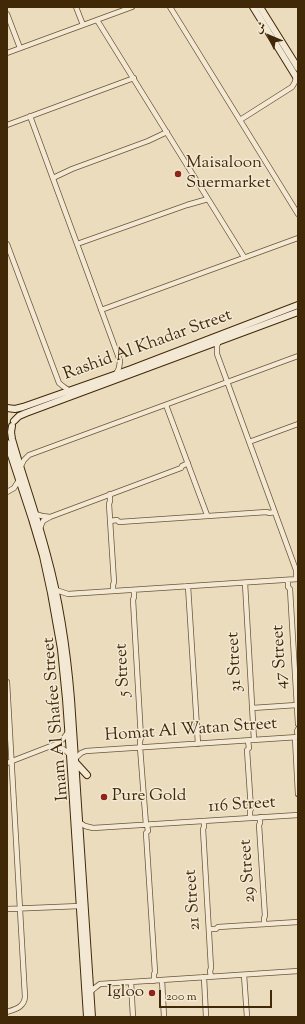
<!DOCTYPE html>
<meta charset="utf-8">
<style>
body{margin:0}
#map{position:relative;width:305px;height:1024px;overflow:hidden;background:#ebdcbd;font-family:"Sorts Mill Goudy",Amiri,serif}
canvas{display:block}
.frame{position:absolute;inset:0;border:8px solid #412908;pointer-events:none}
.north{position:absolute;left:249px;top:16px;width:40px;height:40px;-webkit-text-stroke:3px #f2e8d4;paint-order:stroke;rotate:314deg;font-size:11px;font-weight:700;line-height:16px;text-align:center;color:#412908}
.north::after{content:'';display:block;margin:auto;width:14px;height:18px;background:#412908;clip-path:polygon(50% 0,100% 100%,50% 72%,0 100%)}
.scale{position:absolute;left:159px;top:990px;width:113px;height:18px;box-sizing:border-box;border:2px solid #412908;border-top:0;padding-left:5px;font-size:12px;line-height:14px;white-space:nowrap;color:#412908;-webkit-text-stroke:3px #f2e8d4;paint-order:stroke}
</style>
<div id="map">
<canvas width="305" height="1024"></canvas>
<div class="frame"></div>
<div class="north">ش</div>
<div class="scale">200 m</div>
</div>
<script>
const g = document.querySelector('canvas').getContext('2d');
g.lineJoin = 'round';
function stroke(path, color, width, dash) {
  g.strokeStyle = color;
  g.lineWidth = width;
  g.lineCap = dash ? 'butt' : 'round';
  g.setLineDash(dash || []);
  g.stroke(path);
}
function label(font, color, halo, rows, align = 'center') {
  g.font = font + ' "Sorts Mill Goudy",serif';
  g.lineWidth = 3;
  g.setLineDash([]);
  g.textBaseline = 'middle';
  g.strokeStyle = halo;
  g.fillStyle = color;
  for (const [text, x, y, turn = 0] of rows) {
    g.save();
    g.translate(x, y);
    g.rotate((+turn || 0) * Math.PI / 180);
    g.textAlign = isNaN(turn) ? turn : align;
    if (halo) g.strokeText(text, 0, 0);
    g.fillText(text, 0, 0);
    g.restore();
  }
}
const street = new Path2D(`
 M76,7L83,25
 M170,7L298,214
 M7,14L20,48
 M97,20L244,257
 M7,53L132,7
 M30,116L120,361L119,368L116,374
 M240,120L292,87L295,82L296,76
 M7,125L134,78
 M53,178L72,169L148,141L167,132
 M7,244L59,383L64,387L70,391
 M77,244L187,205L208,199
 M101,310L298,238
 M219,341L217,346V354L296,570V579
 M166,405L207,515
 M249,442L298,424
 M21,466L24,460L29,455L298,356
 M7,492L14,488L19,480
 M110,494V501L109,504L114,582L113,585V591
 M35,514L42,516L50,517
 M110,521L117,520L119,522L267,512L269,513L275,512
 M40,528L43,521L50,517L181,468L182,466L188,463
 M288,580V587L290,589L298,724
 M245,583L254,740
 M188,586L198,744
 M56,590L68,594L298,579
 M134,590V597L133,600L141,738L140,741V747
 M7,682L25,997C24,1007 16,1009 7,1012
 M252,708L297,705
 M298,737L297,731L298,729
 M295,738L298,794
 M248,741L249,748L247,750L251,809L250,811V818
 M54,746C61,747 66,750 70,755
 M140,747L146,825
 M75,759L81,753L86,751L298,737
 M7,763L56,744L63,739L68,732
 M260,817V823L259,825L265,916L264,918V924
 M204,821V827L203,829L211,968L210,971L211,977
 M79,822L85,826L93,828L298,815
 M147,825L148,831L146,833L155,972L154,974V981
 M7,909L80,906
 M209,929H216L218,927L298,922
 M244,975L247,1017
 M204,977L206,1017
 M162,980L164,1017
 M131,982L133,1017
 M90,992L96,987L100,984L298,971`);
const secondary = new Path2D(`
 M253,7L298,80
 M260,7L298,68
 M7,408L15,409L23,407L131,369L298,305
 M14,421L19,416L26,413L298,312
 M12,426L11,432L12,439C23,478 37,516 47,555C60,602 67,651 71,699L92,1017
 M7,443L32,519L43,556L51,593L61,649L66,699L70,755L87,1017
 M76,763L87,775`);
const markers = [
 [178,174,4,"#8f2418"],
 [104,797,4,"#8f2418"],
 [152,993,4,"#8f2418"]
];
const poiNames = [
 ["Maisaloon",186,164],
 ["Suermarket",186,184],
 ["Pure Gold",112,797],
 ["Igloo",144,993,"right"]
];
const streetNames = [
 ["Rashid Al Khadar Street",148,346,-20],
 ["47 Street",281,657,-93],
 ["31 Street",236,662,-93],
 ["5 Street",124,670,-93],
 ["Imam Al Shafee Street",57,719,-95],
 ["Homat Al Watan Street",191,731,-4],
 ["116 Street",242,806,-4],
 ["29 Street",249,871,-94],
 ["21 Street",194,900,-94]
];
stroke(street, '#6c5635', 6);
stroke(secondary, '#412908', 8);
stroke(street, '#f2e8d4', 4.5);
stroke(secondary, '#f2e8d4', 6);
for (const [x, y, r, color] of markers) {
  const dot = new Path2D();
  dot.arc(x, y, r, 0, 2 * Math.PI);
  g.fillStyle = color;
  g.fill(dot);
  stroke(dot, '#f2e8d4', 1.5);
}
label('17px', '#412908', '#f2e8d4', poiNames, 'left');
label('17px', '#412908', '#f2e8d4', streetNames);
</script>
